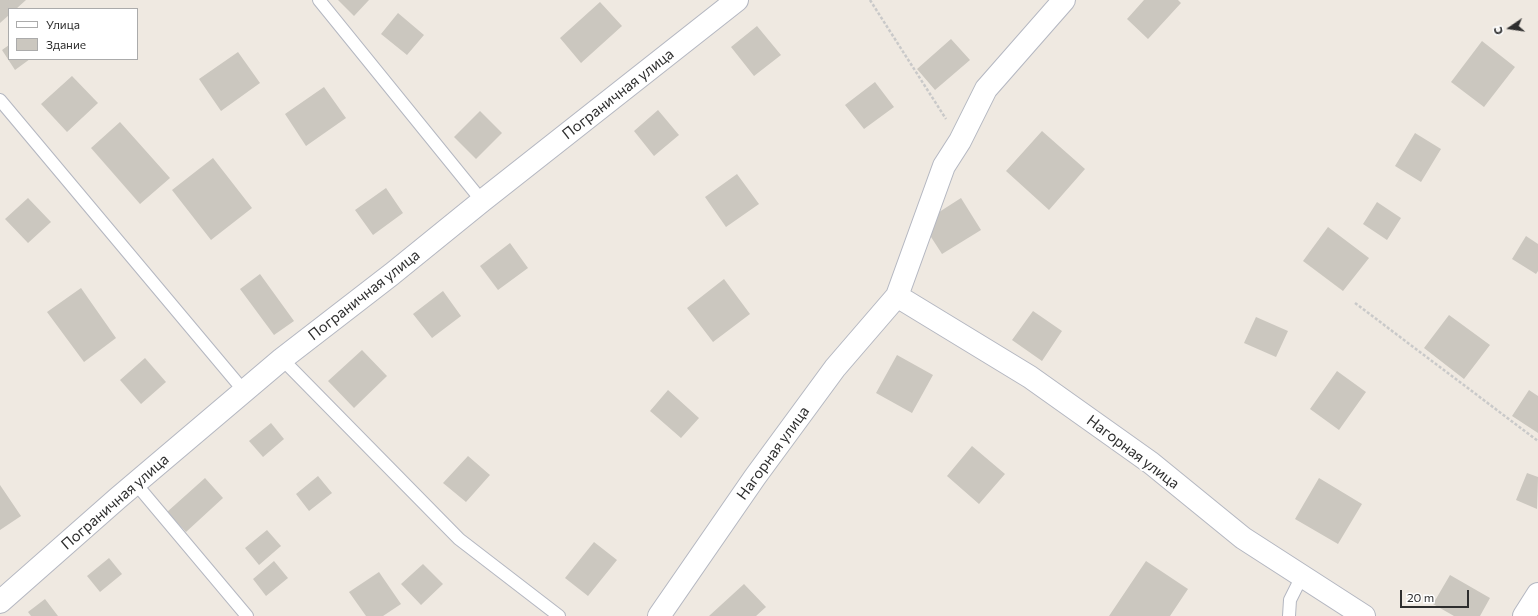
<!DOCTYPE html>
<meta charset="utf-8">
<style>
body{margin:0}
#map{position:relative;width:1538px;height:616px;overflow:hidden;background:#efe9e1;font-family:Commissioner,sans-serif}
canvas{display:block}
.legend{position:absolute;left:8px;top:8px;width:130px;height:52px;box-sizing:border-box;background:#fff;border:1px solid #ababab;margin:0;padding:5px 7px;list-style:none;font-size:12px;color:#2e2e2e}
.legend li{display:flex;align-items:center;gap:8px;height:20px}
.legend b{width:20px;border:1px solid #ababab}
.north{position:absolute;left:1490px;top:8px;width:40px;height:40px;-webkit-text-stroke:3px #fff;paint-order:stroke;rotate:257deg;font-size:11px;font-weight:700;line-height:16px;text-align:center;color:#2e2e2e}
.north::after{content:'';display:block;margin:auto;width:14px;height:18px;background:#2e2e2e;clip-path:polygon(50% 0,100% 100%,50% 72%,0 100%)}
.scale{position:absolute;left:1400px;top:590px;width:69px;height:18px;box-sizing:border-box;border:2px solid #2e2e2e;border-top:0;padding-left:5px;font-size:12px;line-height:14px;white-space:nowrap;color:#2e2e2e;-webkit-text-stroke:3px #fff;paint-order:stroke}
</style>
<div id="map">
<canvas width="1538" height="616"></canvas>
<ul class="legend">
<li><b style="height:5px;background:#fff"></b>Улица</li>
<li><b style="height:11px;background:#cbc7bf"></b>Здание</li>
</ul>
<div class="north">С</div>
<div class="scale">20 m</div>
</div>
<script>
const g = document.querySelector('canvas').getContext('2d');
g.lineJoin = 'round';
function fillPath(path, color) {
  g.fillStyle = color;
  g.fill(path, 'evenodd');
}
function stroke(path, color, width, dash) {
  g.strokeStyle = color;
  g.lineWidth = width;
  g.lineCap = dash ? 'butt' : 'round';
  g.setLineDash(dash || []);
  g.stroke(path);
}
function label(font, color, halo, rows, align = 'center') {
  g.font = font + ' Commissioner,sans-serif';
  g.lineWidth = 4;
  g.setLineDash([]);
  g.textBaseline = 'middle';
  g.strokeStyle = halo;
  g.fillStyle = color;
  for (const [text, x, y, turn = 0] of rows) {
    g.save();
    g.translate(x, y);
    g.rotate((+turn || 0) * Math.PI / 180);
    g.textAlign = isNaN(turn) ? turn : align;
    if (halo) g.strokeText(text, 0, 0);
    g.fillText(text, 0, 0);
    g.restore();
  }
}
const building = new Path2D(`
 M0,0H26L16,9H9V15L0,23Z
 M338,0H369L354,16Z
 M1144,0H1178L1181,3L1148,39L1127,19Z
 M600,2L622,26L581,63L560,38Z
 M398,13L424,35L407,55L381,34Z
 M757,26L781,55L754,76L731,47Z
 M951,39L970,60L935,90L917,69Z
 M1482,41L1515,67L1484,107L1451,82Z
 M9,45V59H30L15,70L2,50Z
 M238,52L260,83L221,111L199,79Z
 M72,76L98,103L67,132L41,104Z
 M875,82L894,107L864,129L845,105Z
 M324,87L346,118L306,146L285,114Z
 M658,110L679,135L654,156L634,131Z
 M480,111L502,133L476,159L454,137Z
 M120,122L170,178L140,204L91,148Z
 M1042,131L1085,169L1049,210L1006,171Z
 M1415,133L1441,149L1421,182L1395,166Z
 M213,158L252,208L211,240L172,190Z
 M737,174L759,204L726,227L705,197Z
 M386,188L403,213L373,235L355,210Z
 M28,198L51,222L28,243L5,219Z
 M961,198L981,230L942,254L922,223Z
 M1377,202L1401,218L1387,240L1363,224Z
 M1328,227L1369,258L1343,291L1303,261Z
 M1526,236L1538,244V271L1536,274L1512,259Z
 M510,243L528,268L498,290L480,266Z
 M260,274L294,321L274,335L240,289Z
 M724,279L750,314L713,342L687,308Z
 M81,288L116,338L84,362L47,312Z
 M443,291L461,316L432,338L413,314Z
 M1033,311L1062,331L1042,361L1012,340Z
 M1449,315L1490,345L1464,379L1424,348Z
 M1256,317L1288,331L1276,357L1244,343Z
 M362,350L387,376L354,408L328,381Z
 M897,355L933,375L912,413L876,393Z
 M145,358L166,382L141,404L120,380Z
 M1337,371L1366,392L1339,430L1310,409Z
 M668,390L699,418L681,438L650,411Z
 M1529,390L1538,396V433L1512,416Z
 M271,423L284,439L263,457L249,441Z
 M972,446L1005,474L979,504L947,476Z
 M468,456L490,475L466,502L443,483Z
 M1527,473L1538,477L1537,509L1516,500Z
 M318,476L332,493L309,511L296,494Z
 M205,478L223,498L186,532L167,512Z
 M1319,478L1362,504L1338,544L1295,519Z
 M0,485L21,516L0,530Z
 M267,530L281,546L259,565L245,548Z
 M594,542L617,560L588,596L565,578Z
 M109,558L122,574L100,592L87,576Z
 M274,561L288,578L266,596L253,579Z
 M1146,561L1188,589L1170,616H1109Z
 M423,564L443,584L421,605L401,584Z
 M379,572L401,604L383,616H366L349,592Z
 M1450,575L1490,598L1480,616H1454L1433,604Z
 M744,584L766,607L756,616H709Z
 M45,599L58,616H31L28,612Z`);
const path = new Path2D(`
 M870,0L946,119
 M1355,303L1538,441`);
const service = new Path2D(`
 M319,0L482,201
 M0,100L244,391
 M282,359L459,539L559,616
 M136,484L247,616
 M1289,616L1290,600L1302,576`);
const minor = new Path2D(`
 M897,296L1030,377L1151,463L1243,538L1364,616
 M0,602L118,498L282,359L392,274L482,201L737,0
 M659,616L755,477L835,368L897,296L944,166L960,141L986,89L1064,0
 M1524,616L1538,594`);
const streetNames = [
 ["Пограничная улица",618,94,-38],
 ["Пограничная улица",364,295,-38],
 ["Нагорная улица",1133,452,37],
 ["Нагорная улица",773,453,-54],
 ["Пограничная улица",115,502,-41]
];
fillPath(building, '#cbc7bf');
stroke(service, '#b4b7c1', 14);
stroke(minor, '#b4b7c1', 24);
stroke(path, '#c9c9c9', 2.5, [3, 2]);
stroke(service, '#fff', 12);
stroke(minor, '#fff', 22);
label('15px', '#2e2e2e', '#fff', streetNames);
</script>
